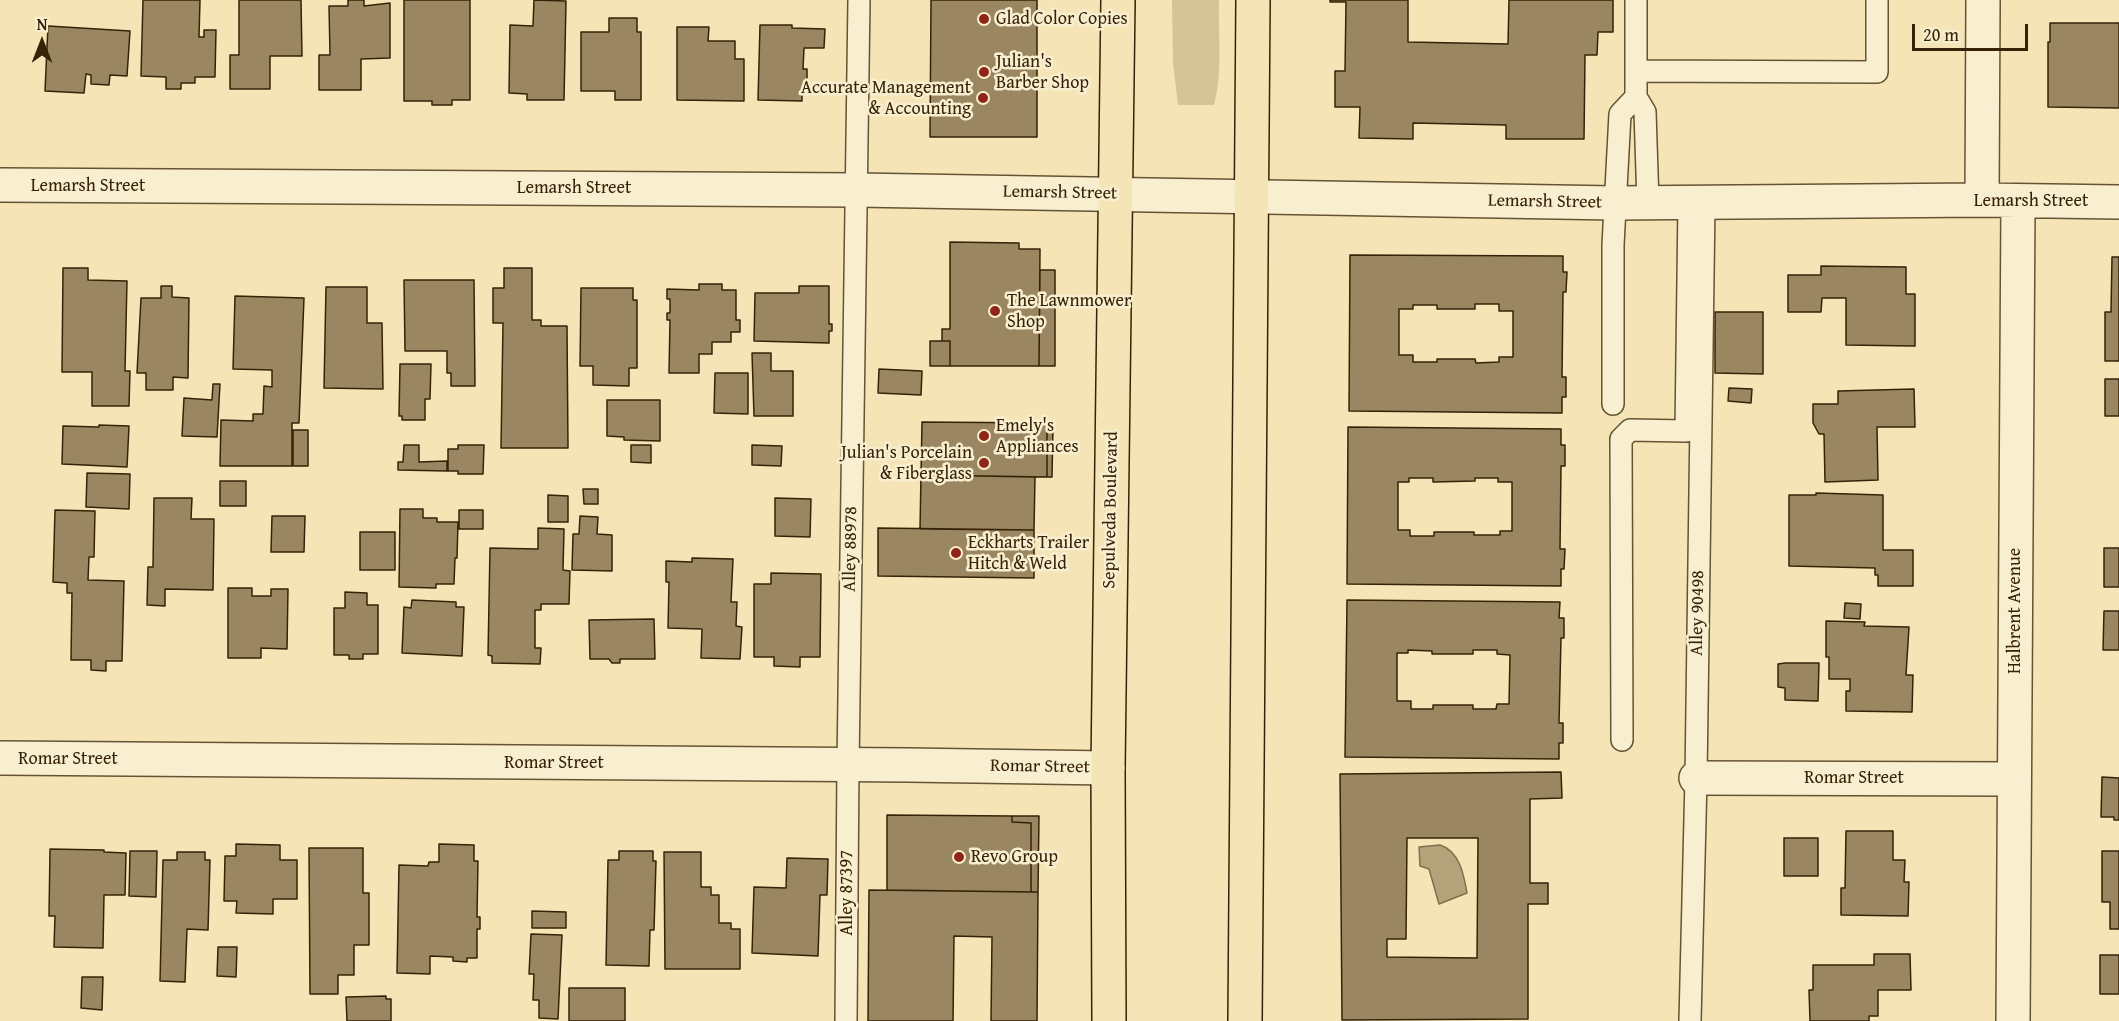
<!DOCTYPE html>
<style>
body{margin:0}
#map{position:relative;width:2119px;height:1021px;overflow:hidden;background:#f5e5b6;font-family:"Gentium Book Plus",serif}
canvas{display:block}
.north{position:absolute;left:12px;top:12px;width:60px;height:60px;-webkit-text-stroke:4px #f8eed0;paint-order:stroke;rotate:0deg;font-size:16px;font-weight:700;line-height:24px;text-align:center;color:#372207}
.north::after{content:'';display:block;margin:auto;width:21px;height:27px;background:#372207;clip-path:polygon(50% 0,100% 100%,50% 72%,0 100%)}
.scale{position:absolute;left:1912px;top:24px;width:116px;height:27px;box-sizing:border-box;border:3px solid #372207;border-top:0;padding-left:8px;font-size:18px;line-height:21px;white-space:nowrap;color:#372207;-webkit-text-stroke:4px #f8eed0;paint-order:stroke}
</style>
<div id="map">
<canvas width="2119" height="1021"></canvas>
<div class="north">N</div>
<div class="scale">20 m</div>
</div>
<script>
const g = document.querySelector('canvas').getContext('2d');
g.lineJoin = 'round';
function fillPath(path, color) {
  g.fillStyle = color;
  g.fill(path, 'evenodd');
}
function stroke(path, color, width, dash) {
  g.strokeStyle = color;
  g.lineWidth = width;
  g.lineCap = dash ? 'butt' : 'round';
  g.setLineDash(dash || []);
  g.stroke(path);
}
function label(font, color, halo, rows, align = 'center') {
  g.font = font + ' "Gentium Book Plus",serif';
  g.lineWidth = 5;
  g.setLineDash([]);
  g.textBaseline = 'middle';
  g.strokeStyle = halo;
  g.fillStyle = color;
  for (const [text, x, y, turn = 0] of rows) {
    g.save();
    g.translate(x, y);
    g.rotate((+turn || 0) * Math.PI / 180);
    g.textAlign = isNaN(turn) ? turn : align;
    if (halo) g.strokeText(text, 0, 0);
    g.fillText(text, 0, 0);
    g.restore();
  }
}
const green = new Path2D(`
 M1172,0H1219C1218,34 1223,72 1214,105H1178L1173,63Z`);
const water = new Path2D(`
 M1440,845C1460,851 1464,876 1467,893L1439,904L1429,869L1420,866L1419,847Z`);
const building = new Path2D(`
 M143,0H200L199,37H204V30H216L215,77H195V83H181V89H166V77L141,76Z
 M239,0H301L302,56H270V89H230V55H239Z
 M348,0H364V6L390,3V58L361,59V90H319V55H330L329,6H348Z
 M404,0H470V100H452V105H432V101H404Z
 M534,0L566,1L564,100H527V94L509,93L510,25L533,26Z
 M931,0H1037V137H930Z
 M1330,0H1408V42L1508,44L1509,0H1613V32H1598L1597,55H1585L1584,139H1506V125L1413,123V139L1359,138L1360,107H1335V71H1345L1346,2H1330Z
 M609,18H637V32H641V100H615V91H581V32H609Z
 M2050,23H2119V108L2048,107V42H2050Z
 M760,25H792V28L825,29L824,48H804L803,69H807V93L802,92V101L758,100Z
 M48,26L130,31L127,76L110,75L109,85L91,84V75L86,74L84,93L45,91Z
 M677,27H709L708,41H735V59H744V101L677,100Z
 M950,242L1019,243V249H1040L1039,366H950V341H942V329H950Z
 M1350,255L1563,256V272H1567L1566,292H1563L1562,377H1566V397H1562V413L1349,411ZM1475,304H1499V311H1513V357H1499V362L1476,363L1475,359H1437V362H1413V355H1399V309H1413V305H1437V309H1475Z
 M2112,257H2119V361H2105V312H2111Z
 M1821,266L1906,267V294H1915V346L1846,345V298H1822L1821,312H1788V275H1821Z
 M63,268H88V280L127,281L125,371H130L129,406H92V372H62Z
 M504,268H532V320H541V326H567L568,448H501L503,323H493V288H504Z
 M1040,270H1055V366H1039Z
 M404,280H474L475,386H451V373H447V351H405Z
 M699,284H722V290H736V320H740V332H731V342H712V354H699V373H669L670,320H667V313H670V299H667V289L699,290Z
 M161,286H172V297L189,298L188,378L173,377V390H146V373H137L141,298H161Z
 M799,286H829V324H832V331H829V343L754,341L755,293H799Z
 M326,287H367V323H382L383,389L324,388Z
 M581,288H633V300H637V368H629V386L593,385V366H580Z
 M235,296L304,298L299,423H292V466H220L221,420L253,421V414H263L264,386L272,387V370L233,369Z
 M1715,312H1763V374L1715,373Z
 M930,341H950V366H930Z
 M752,353H771V371H793V416H754Z
 M400,364H431L430,399H425V420H402V416H399Z
 M879,369L922,371L921,395L878,393Z
 M715,373H748V414L714,413Z
 M2105,379H2119V416H2105Z
 M213,384H220L217,437L182,436L184,398L212,400Z
 M1729,388L1752,389L1751,403L1728,401Z
 M1914,389L1915,427H1877L1878,480L1825,482L1824,434H1819L1813,423V404H1838V391Z
 M607,400H660V441L624,440V437L607,436Z
 M922,422L1047,423V477L921,475Z
 M1047,423L1053,424L1052,477H1047Z
 M99,425L129,426L127,467L62,464L63,426L99,427Z
 M1348,427L1561,429V445H1565V466H1561L1560,549H1565L1564,569H1561V586L1347,584ZM1409,478H1433V482L1475,481V478H1498V482H1512V531H1500V535H1474V532H1434V536H1410V530H1398V482H1409Z
 M293,430H308V466H293Z
 M404,445H419V462L447,461V471L398,470V462H403Z
 M458,445H484L483,474H458V471H448V449H458Z
 M631,445H651V463L631,462Z
 M752,445L782,446L781,466L752,465Z
 M87,473L130,474L129,509L86,507Z
 M921,475L1035,477L1034,530L920,529Z
 M220,481H246V506H220Z
 M583,489H598V504H584Z
 M1816,493L1883,495V550H1913V586H1878V575H1875V568L1789,566V495H1816Z
 M548,495L568,496V522H548Z
 M154,498H192L191,519H214L213,590L165,589V606L147,605L148,567H153Z
 M775,498L811,499L810,537L775,536Z
 M400,509H423V518H437V522H458L457,558H455L454,584H436V588L399,587Z
 M55,510L95,511L94,557H89L88,580L124,581L122,661H106V671L91,670V660H71L72,593H67V583L53,582Z
 M459,510H483V529H459Z
 M272,516H305L304,552H271Z
 M580,516L598,517L597,534L612,535V571L572,570L573,534H579Z
 M538,528L564,529L563,570L570,571L569,604H541V610H535V648H541L540,664L492,663V656L488,655L490,548L538,549Z
 M878,528L1034,530V578L878,576Z
 M360,532H395V570H360Z
 M2104,548H2119V587H2104Z
 M692,558L733,559L731,602H737L736,626L742,627L740,659L701,658L702,629L668,628L669,582H666V561L692,562Z
 M771,573L821,574L820,657H800V667L774,666V657H754V584H771Z
 M228,588H252V596H271V589H288L287,649L261,648V658H228Z
 M345,592L367,593V605H378V654H363V659H349V655H334V608H345Z
 M412,600L456,602V607H464L462,656L402,653L404,607L411,608Z
 M1347,600L1560,602L1559,618H1564V638H1561L1559,723H1563V743H1559V759L1345,757ZM1408,650L1432,651V654H1473V650H1497V654L1510,655L1509,704H1497L1496,709H1473V705H1433V709H1411V701H1397V653H1408Z
 M1845,603L1861,604L1860,619L1844,618Z
 M2104,611H2119V650H2103Z
 M654,619L655,659H620V663H612L609,659H590L589,620Z
 M1826,621L1865,622L1864,626L1909,627L1906,675H1913L1912,712L1846,711V691H1850V679H1829V657H1826Z
 M1785,663H1819L1818,701L1785,700V688L1778,687V664Z
 M1561,772L1562,798L1530,799V883H1548V904H1528V1019L1342,1020L1340,774ZM1407,838H1478L1477,958L1387,957V939H1406Z
 M2102,777L2119,778V820H2114V817H2101Z
 M887,815L1012,816V822L1031,823V892L887,890Z
 M1012,816H1039L1038,892H1031V823L1012,822Z
 M1846,831H1893V860H1905L1904,882H1909L1908,916L1841,915V888H1845Z
 M1784,838H1818V876H1784Z
 M236,844L280,845V860H297V899H273V914L236,913L237,901H224L225,856H236Z
 M439,844L474,845V861H478L477,917H480V929H477V958H467V962L453,961V957L430,956V974L397,973L399,865L428,866L429,862H439Z
 M309,848H363V893H369V945H354V975H338V994H310Z
 M50,849L104,850V852L126,853L125,895H104L103,948L54,947L55,916H49Z
 M130,851H157L156,897L129,896Z
 M619,851H653V861H656L654,930H650L649,966L606,965L608,860H619Z
 M2102,851H2119V929H2110V902H2102Z
 M177,852H205V860H210L208,930L187,929L185,982L160,981L163,860H177Z
 M664,852H701V887H711V895H719V923H731V929H740V969H665Z
 M787,858L828,859L827,895H820L818,956L752,953L754,887L786,888Z
 M869,890L1038,892L1037,1021H991L992,937L954,936L953,1021H868Z
 M532,911L566,912V928H532Z
 M531,934L562,935L558,1019L539,1018V1000H533L534,974H529Z
 M218,947H237L236,977L217,976Z
 M1874,954H1910L1911,990H1878V1016H1869V1021H1810L1809,990H1813V965H1874Z
 M2100,955H2119V994H2100Z
 M82,977H103L102,1010L81,1008Z
 M569,988H625V1021H569Z
 M386,996V999H391V1021H347L346,997Z`);
const service = new Path2D(`
 M1636,0V97L1645,112L1648,203
 M1636,71L1877,72V0
 M1613,404V245L1620,114L1636,97
 M1622,740L1621,439L1630,430L1686,431L1689,203
 M846,1021L848,765L859,0
 M1690,1021L1696,778L1704,204`);
const minor = new Path2D(`
 M0,185L858,190L1615,203L1982,200L2119,202
 M1982,200L1983,0
 M0,758L908,765L1108,768
 M1696,778L2013,779
 M2013,1021L2018,201`);
const primary = new Path2D(`
 M1109,1021L1108,768L1118,0
 M1245,1021L1253,0`);
const markers = [
 [984,19,6,"#8f2418"],
 [984,72,6,"#8f2418"],
 [983,98,6,"#8f2418"],
 [995,311,6,"#8f2418"],
 [984,436,6,"#8f2418"],
 [984,463,6,"#8f2418"],
 [956,553,6,"#8f2418"],
 [959,857,6,"#8f2418"]
];
const poiNames = [
 ["Glad Color Copies",996,19],
 ["Julian's",996,62],
 ["Barber Shop",996,83],
 ["Accurate Management",971,88,"right"],
 ["& Accounting",971,109,"right"],
 ["The Lawnmower",1007,301],
 ["Shop",1007,322],
 ["Emely's",996,426],
 ["Appliances",996,447],
 ["Julian's Porcelain",972,453,"right"],
 ["& Fiberglass",972,474,"right"],
 ["Eckharts Trailer",968,543],
 ["Hitch & Weld",968,564],
 ["Revo Group",971,857]
];
const streetNames = [
 ["Lemarsh Street",88,186],
 ["Lemarsh Street",574,188],
 ["Lemarsh Street",1060,193,1],
 ["Lemarsh Street",2031,201],
 ["Lemarsh Street",1545,202,1],
 ["Sepulveda Boulevard",1111,510,-89],
 ["Alley 88978",851,549,-89],
 ["Halbrent Avenue",2015,611,-90],
 ["Alley 90498",1698,613,-89],
 ["Romar Street",68,759],
 ["Romar Street",554,763],
 ["Romar Street",1040,767,1],
 ["Romar Street",1854,778],
 ["Alley 87397",847,893,-90]
];
fillPath(green, '#d5c498');
fillPath(water, '#b4a37a');
stroke(water, '#826f4c', 1.5);
fillPath(building, '#9a8762');
stroke(building, '#372207', 1.5);
stroke(service, '#665333', 24);
stroke(minor, '#665333', 36);
stroke(primary, '#372207', 36);
stroke(service, '#f8eed0', 21);
stroke(minor, '#f8eed0', 33);
stroke(primary, '#f5e5b6', 33);
for (const [x, y, r, color] of markers) {
  const dot = new Path2D();
  dot.arc(x, y, r, 0, 2 * Math.PI);
  g.fillStyle = color;
  g.fill(dot);
  stroke(dot, '#f8eed0', 2);
}
label('18px', '#372207', '#f8eed0', poiNames, 'left');
label('18px', '#372207', '#f8eed0', streetNames);
</script>
